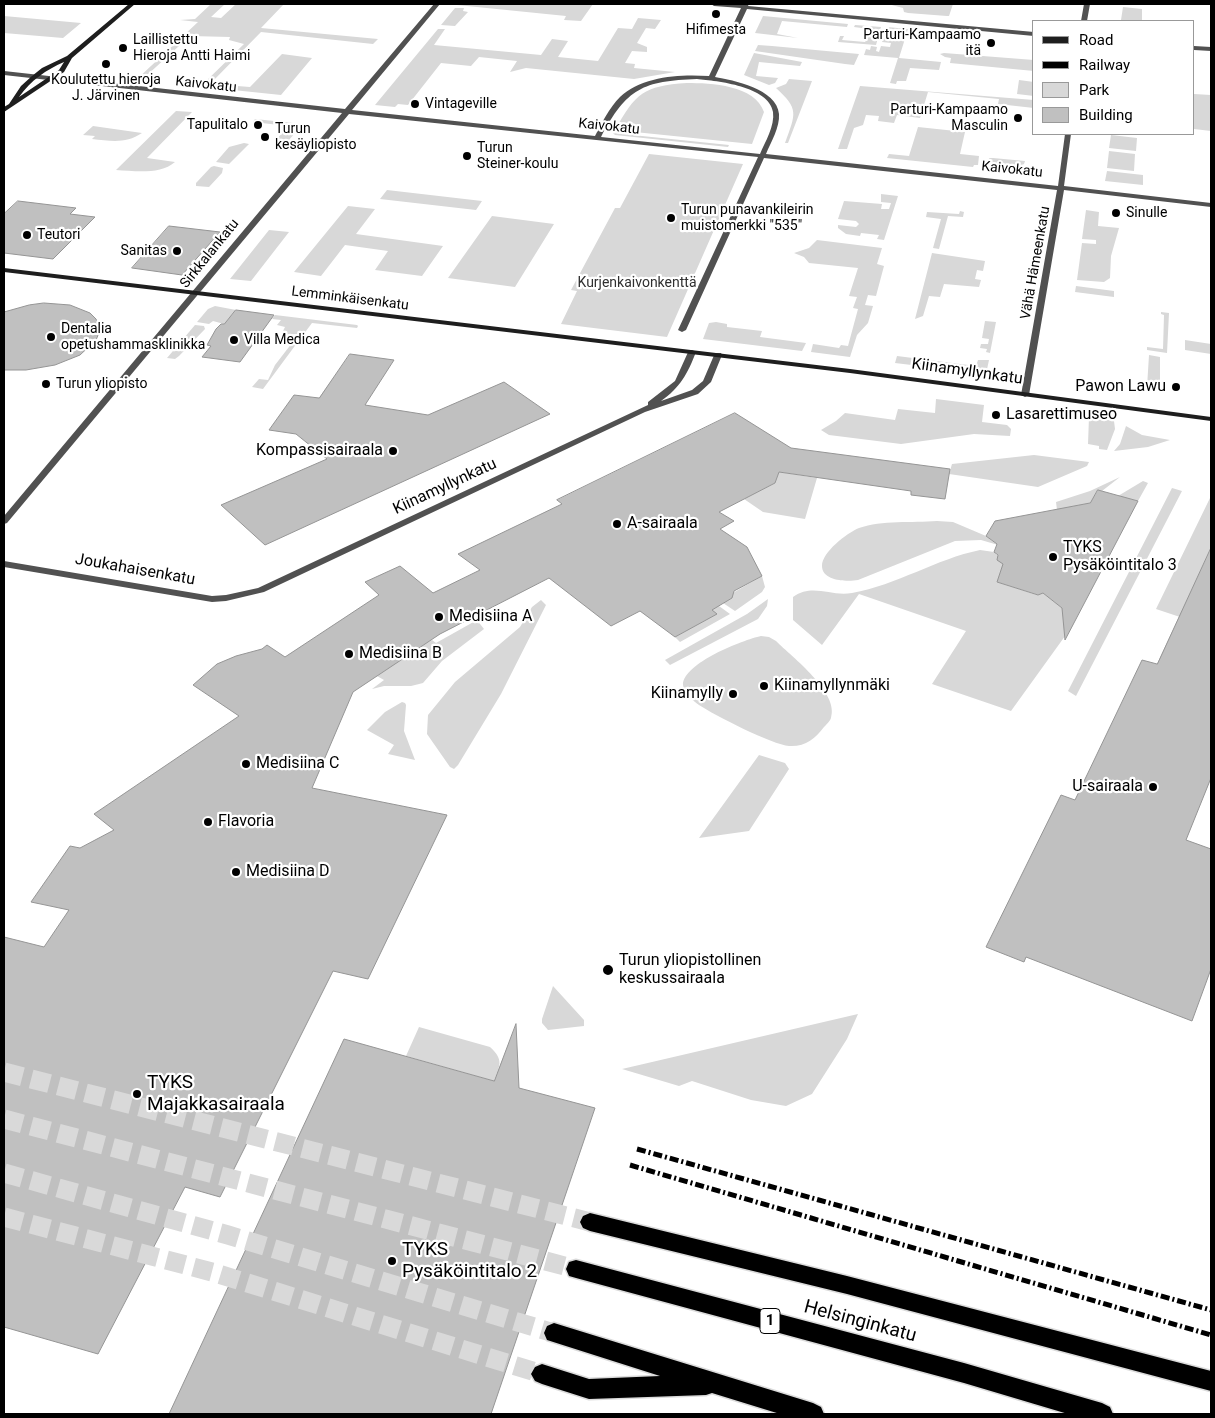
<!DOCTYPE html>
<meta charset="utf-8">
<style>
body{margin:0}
#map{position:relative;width:1215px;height:1418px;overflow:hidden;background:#fff;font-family:Roboto,sans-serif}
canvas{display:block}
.frame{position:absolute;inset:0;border:5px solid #000;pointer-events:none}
.legend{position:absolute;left:1032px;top:20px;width:162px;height:115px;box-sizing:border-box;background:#fff;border:1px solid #999;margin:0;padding:6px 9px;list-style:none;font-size:15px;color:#000}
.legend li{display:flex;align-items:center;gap:10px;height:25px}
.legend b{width:25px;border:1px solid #999}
</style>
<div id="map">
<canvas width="1215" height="1418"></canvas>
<div class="frame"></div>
<ul class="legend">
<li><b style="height:6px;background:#1e1e1e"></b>Road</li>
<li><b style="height:6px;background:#000"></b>Railway</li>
<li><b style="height:14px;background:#d8d8d8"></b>Park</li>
<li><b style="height:14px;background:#c0c0c0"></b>Building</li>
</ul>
</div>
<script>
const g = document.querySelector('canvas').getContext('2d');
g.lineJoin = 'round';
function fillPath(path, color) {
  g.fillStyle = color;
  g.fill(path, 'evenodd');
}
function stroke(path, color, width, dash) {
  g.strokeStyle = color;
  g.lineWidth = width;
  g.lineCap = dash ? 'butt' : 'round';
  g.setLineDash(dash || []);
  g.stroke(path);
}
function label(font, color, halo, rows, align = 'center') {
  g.font = font + ' Roboto,sans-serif';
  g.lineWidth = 4.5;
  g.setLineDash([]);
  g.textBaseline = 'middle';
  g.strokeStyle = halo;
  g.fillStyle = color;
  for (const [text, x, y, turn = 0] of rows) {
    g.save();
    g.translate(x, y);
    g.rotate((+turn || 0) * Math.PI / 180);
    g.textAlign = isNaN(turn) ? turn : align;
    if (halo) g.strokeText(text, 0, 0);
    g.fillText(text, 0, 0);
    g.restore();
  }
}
const green = new Path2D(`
 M211,4H225L211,17L221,18L236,4H284L261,28L378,39L373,44L261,32L211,83L224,85L220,89L201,86L244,44L229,40L230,37L190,36L145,77L159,79L156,82L136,80L198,22L180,20L195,19Z
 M458,4H593L581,21L564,20L566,16L457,5Z
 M888,4H953L949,16H947L908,13L904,12L903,8Z
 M1123,7L1142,9V21L1121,20Z
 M455,8H464L463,11L468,12L455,26L441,25Z
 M4,16L81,23L63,38L4,33Z
 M763,16L848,24L847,27L782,21L777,34L798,38L755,33Z
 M638,18L661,20L655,29L646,28L637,43L647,47V52L632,51L625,63L635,64L634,68L675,72L634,79L526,68L510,72L517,61L479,57L471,66L441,63L408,105L398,104L395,107L375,105L438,29H445L434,45L541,55L552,39L568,41L558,57L598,61L618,28L632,29Z
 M855,25L881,27L876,45L838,42L840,36H844L842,40L865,42L869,29L854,27Z
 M887,27L908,29L899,58L941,62L939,70L910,68L906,81H897L896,84L890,83L898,58L864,55L866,49L870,50L871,46L877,47L876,51L879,52L881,46L890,47L891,43L882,42Z
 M758,45L772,46L859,54L854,65L845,64L755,51Z
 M754,53L802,62L800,66L759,62L756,76L778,78L775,83L769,85L744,75Z
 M944,53L1034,60V71L950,63L951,58L945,57L940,54Z
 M282,54L312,58L281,95L233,90L237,86L250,87Z
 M789,79L812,81L788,143H785C796,113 799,109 776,88L786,84Z
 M1019,80L1034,82V96L1017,94Z
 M687,83C711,83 755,85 764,112L752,144L615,130C636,93 643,86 687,83Z
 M860,86L1034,100V108L998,104L999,99L928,92L920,118L897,115L894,123L878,121L879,116L866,115L863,125L854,128L847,149H838Z
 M1194,94L1211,95V131L1194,129Z
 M176,111L192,112L147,158L175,162C160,175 135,171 116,170Z
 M255,119L303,124L288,141L276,140L288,126L253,122Z
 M93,126L142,133C126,144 111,141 92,139L95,136L83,135Z
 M918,127L965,132L960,154L979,156L978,165H974L973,167L887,158L889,154L909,156Z
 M613,133L729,145L728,147L615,135Z
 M1111,135L1137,138L1136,151L1109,148Z
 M244,143L249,144L229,164L216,162L229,147Z
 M1109,151L1135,154L1134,171L1107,168Z
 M649,154L743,164L667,337L561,324L577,291L571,290L615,208H620Z
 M989,158H993L1025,161L1024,164L1011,171L988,168Z
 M214,166L223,168L222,173L209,187L196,186V183L211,167Z
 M1107,171L1143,175V185L1105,181Z
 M387,190L482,201L476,210L380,199Z
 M881,194L898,196L884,240L877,239L879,235L861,233L860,236L846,234L838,228V225L856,227L859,224L856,221L838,219L844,201L882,204L881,209H889L891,203L881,202Z
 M348,206L375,209L356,234L443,246L422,276L375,270L388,251L345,245L321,276L294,272Z
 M1086,210L1099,212L1098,226L1119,228L1111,256L1110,278L1104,282L1077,280L1082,243L1096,244V240L1082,239Z
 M960,211L964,212L963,217L948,216L939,249L933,248L941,219L926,217L927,212L959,214Z
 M492,216L554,224L515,287L448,278Z
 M269,230L289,232L251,281L230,279Z
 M817,240L882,248L877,264L884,266L876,296L868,295L865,305L873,306L868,323L857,335L850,357L811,352L813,344L839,348L841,345L848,346L858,309L853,308L857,297L849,296L858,268L809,263L804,257L794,253L809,248Z
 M932,253L985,261L983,271L977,270L975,279L981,280L979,287L944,284L940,297L929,296L923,316L915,319Z
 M1076,286L1114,291V297L1075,292Z
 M215,306L236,310L224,324L213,321L209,324L197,322L208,309Z
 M1161,312L1169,313L1167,353L1147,350V347L1163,349L1164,315L1161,314Z
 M275,315L357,325L358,326L357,328L312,323L300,339L295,338L296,334L281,335L285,327L277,325L281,320L272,319Z
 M985,321L996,322L990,353L986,352L987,349L980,348L981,344H988L989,339L982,338Z
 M716,322L727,324V327L762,331L760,337L806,343L802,351L703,339L709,323Z
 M195,325L204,326L205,329L179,356L175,359L167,358Z
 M1185,340L1211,344V354L1185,350Z
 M292,343H297L263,389L252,387L259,379L268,380L275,365Z
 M1149,355L1160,357V388L1147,387Z
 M897,356L976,366L978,360H989L986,374L895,363Z
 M936,399L984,405L982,422L1007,425L1011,429L1010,436L974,434L901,444L829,435L821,430L836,421L845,413L895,420L898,409L935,413Z
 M1089,417L1114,421L1115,429L1107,450L1099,449V446L1088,444Z
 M1126,426L1142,435L1170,440L1148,447L1114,451L1120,444Z
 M1034,455L1089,462L1087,466L1038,487L949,474L952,464Z
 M779,472L817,478L805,519L763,512L744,499L775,483Z
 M1120,477L1102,491L1098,490L1090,503L1057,510L1056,502L1090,491Z
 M1143,481L1148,483L1138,501L1118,496Z
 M1172,488L1182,491L1076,696L1068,691Z
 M1210,498H1211V548L1180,617L1156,609Z
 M937,521L953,522L986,536L998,545L981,540L955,541L858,580C847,582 822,581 822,566C822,552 847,533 859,528C882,520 912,523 937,521Z
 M980,550L994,552L1007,566L997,582L1037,595L1043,593L1062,608L1073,625L1011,711L932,684L966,631L859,594L822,645L793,620V597C813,583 831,597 852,593C897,585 936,559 980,550Z
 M762,576L765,587L762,592L735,611L723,603L732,598L731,594Z
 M768,599L767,606L758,619L670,665L665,660L747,614Z
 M541,600L546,605L501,694L458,765L454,769L450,767L427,734L428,715L455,682L520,627L532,607Z
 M704,605L719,606L730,614L680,642L675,637L716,614Z
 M477,620L484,629L442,661L423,683L411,686H384L372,689L384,680L377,676L426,643L432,640L436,643Z
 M761,636L769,637L776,641C792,657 840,693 831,718C830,721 826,725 824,727C815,739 805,747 789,746C773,745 714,715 699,705C693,701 684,693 683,685C683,663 743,640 761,636Z
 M402,702L405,703L406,705L404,731L415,760L388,754L394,745L367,730L385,712Z
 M759,755L785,763L789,769L749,831L699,838Z
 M553,986L584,1020V1026L548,1030L542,1023V1019Z
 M858,1014L847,1039L812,1094L786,1106L751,1100L692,1081L679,1086L622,1069Z
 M419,1027L490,1047C504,1060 500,1065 494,1081L406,1056Z`);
const building = new Path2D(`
 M18,201L76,208L70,214L95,217L53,259L4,253V214Z
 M169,226L220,232L182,275L132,268Z
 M44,303L70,305L90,313L96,319L99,326V333L96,340L80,355L55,365L26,370H4V312L29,305Z
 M236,310L274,315L240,362L202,357L211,346L207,345L216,329L221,324H224Z
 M350,354L394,360L365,405L428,415L504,382L550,414L265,545L221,505L327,459L296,434L269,430L294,395L319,398Z
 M735,413L791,448L950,469L945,499L911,495V491L779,472L775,483L719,512L734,521L720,529L747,547L762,576L734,591L732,598L712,610L717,614L675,637L640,611L611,626L549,578L440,634L353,692L312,788L447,815L368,979L333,971L220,1197L185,1187L98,1354L4,1327V937L44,947L69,910L31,902L70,846L80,848L114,830L94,814L239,716L193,685L217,664L236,656L262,649L267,645L285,657L379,595L365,582L400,566L433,593L480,570L458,554L562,504L557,500Z
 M1098,490L1138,501L1065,640L1062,608L1043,593L1038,595L997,582L1003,564L997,560L998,555L994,552L997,544L986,536L995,521L1090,503Z
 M1211,548V778L1186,840L1211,849V969L1192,1021L1026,957L1024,962L986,947L1061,795L1075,800L1142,660L1157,664Z
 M516,1024L519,1088L595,1108L491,1414H169L344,1039L494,1081Z`);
const highwayTunnel = new Path2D(`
 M4,1072L590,1222
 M4,1119L576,1269
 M4,1173L228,1235L554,1333
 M4,1217L212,1272L542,1374`);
const street = new Path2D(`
 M434,4H440L352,110L595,136C602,123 609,108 620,97C642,76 680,74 709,76L741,8L714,6L711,4H749L748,6L1034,32V36L747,9L715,77C733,80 777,89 779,114C780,127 771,142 766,154L1058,186L1065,134H1071L1064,186L1211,203V207L1064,190L1029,395L1025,397L1021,395L1057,190L764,158L686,330L682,332L678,330L758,157L349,114L7,523L4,524V516L342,113L4,75V71L345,109ZM697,79C717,81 769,86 773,112C775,126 765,142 760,154L601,137C627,88 643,81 697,79Z
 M1084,4H1090L1087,21H1081Z
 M1194,46L1211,47V51L1194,50Z
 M689,350H692L696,352C688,373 680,388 661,401L692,390L703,381L715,353H721L722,355L711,382L698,394L645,412L264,592L226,601L212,602L4,567V561L212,596L226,595L258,588L648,405V402L675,381Z`);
const secondary = new Path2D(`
 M129,4H135L72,58L64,72L4,112V107L9,104L21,86L32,76L42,68L67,56ZM64,62L59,70L19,97C31,80 46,70 64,62Z
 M4,268L850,369L1211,417V421L850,373L4,272Z`);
const highway = new Path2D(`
 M590,1213L847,1276L1211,1371V1391L847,1294L590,1231L583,1228L580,1222L583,1216Z
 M576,1260L964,1363L1102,1403L1110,1407L1113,1414H1068L964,1383L576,1278L569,1276L566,1269L569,1262Z
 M554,1323L813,1403L821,1407L824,1414H780L712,1393L706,1395L589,1399L542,1384L535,1381L531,1374L535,1367L542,1364L589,1379L660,1376L547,1340L544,1333L547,1326Z`);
const rail = new Path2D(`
 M637,1149L1211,1310
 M630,1165L1211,1335`);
const markers = [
 [716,14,5,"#000"],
 [991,43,5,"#000"],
 [123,48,5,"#000"],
 [106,64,5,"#000"],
 [415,104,5,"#000"],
 [1018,118,5,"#000"],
 [258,125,5,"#000"],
 [265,137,5,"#000"],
 [467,156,5,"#000"],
 [1116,213,5,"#000"],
 [671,218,5,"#000"],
 [27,235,5,"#000"],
 [177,251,5,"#000"],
 [51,337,5,"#000"],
 [234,340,5,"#000"],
 [46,384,5,"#000"],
 [1176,387,5,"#000"],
 [996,415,5,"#000"],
 [393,451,5,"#000"],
 [617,524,5,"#000"],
 [1053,557,5,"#000"],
 [439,617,5,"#000"],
 [349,654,5,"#000"],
 [764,686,5,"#000"],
 [733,694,5,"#000"],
 [246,764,5,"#000"],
 [1153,787,5,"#000"],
 [208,822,5,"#000"],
 [236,872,5,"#000"],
 [608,970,6,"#000"],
 [137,1094,5,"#000"],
 [392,1261,5,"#000"]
];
const farPoinames = [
 ["Hifimesta",716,30,"center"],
 ["Parturi-Kampaamo",981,35,"right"],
 ["itä",981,51,"right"],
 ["Laillistettu",133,40],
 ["Hieroja Antti Haimi",133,56],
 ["Koulutettu hieroja",106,80,"center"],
 ["J. Järvinen",106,96,"center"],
 ["Vintageville",425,104],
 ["Parturi-Kampaamo",1008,110,"right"],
 ["Masculin",1008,126,"right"],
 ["Tapulitalo",248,125,"right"],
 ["Turun",275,129],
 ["kesäyliopisto",275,145],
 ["Turun",477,148],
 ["Steiner-koulu",477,164],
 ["Turun punavankileirin",681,210],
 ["muistomerkki \"535\"",681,226],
 ["Sinulle",1126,213],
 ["Teutori",37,235],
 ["Sanitas",167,251,"right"],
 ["Dentalia",61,329],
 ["opetushammasklinikka",61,345],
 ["Villa Medica",244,340],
 ["Turun yliopisto",56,384]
];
const farStreetnames = [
 ["Kaivokatu",206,85,6],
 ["Kaivokatu",609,127,6],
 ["Kaivokatu",1012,170,6],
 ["Sirkkalankatu",210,254,-51],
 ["Vähä Hämeenkatu",1036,263,-80],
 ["Lemminkäisenkatu",350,299,7]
];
const farParknames = [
 ["Kurjenkaivonkenttä",637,283]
];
const shields = [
 [770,1321,20]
];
const shieldNames = [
 ["1",770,1321]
];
const streetNames = [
 ["Kiinamyllynkatu",967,372,8],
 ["Kiinamyllynkatu",445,487,-25],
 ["Joukahaisenkatu",135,570,10]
];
const poiNames = [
 ["Pawon Lawu",1166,387,"right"],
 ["Lasarettimuseo",1006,415],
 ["Kompassisairaala",383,451,"right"],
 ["A-sairaala",627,524],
 ["TYKS",1063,548],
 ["Pysäköintitalo 3",1063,566],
 ["Medisiina A",449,617],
 ["Medisiina B",359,654],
 ["Kiinamyllynmäki",774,686],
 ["Kiinamylly",723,694,"right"],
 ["Medisiina C",256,764],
 ["U-sairaala",1143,787,"right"],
 ["Flavoria",218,822],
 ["Medisiina D",246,872],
 ["Turun yliopistollinen",619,961],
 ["keskussairaala",619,979]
];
const nearPoinames = [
 ["TYKS",147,1083],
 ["Majakkasairaala",147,1105],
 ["TYKS",402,1250],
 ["Pysäköintitalo 2",402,1272]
];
const nearStreetnames = [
 ["Helsinginkatu",860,1322,15]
];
fillPath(green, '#d8d8d8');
fillPath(building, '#c0c0c0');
stroke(building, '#959595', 1);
stroke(highwayTunnel, '#d9d9d9', 19, [19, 9]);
stroke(highway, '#dbdbdb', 3);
fillPath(street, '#515151');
fillPath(secondary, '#1e1e1e');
fillPath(highway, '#000');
stroke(rail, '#000', 5, [9, 3, 2, 3]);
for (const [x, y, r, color] of markers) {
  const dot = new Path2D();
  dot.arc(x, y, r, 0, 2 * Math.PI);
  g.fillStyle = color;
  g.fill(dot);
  stroke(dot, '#fff', 2);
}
label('14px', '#000', '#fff', farPoinames, 'left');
label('14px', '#000', '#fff', farStreetnames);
label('14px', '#2f2f2f', '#fff', farParknames);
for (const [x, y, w] of shields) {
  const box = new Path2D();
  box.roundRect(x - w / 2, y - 12.5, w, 25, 4);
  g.fillStyle = '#fff';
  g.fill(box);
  stroke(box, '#000', 1);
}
label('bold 15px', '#000', null, shieldNames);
label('16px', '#000', '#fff', streetNames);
label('16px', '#000', '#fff', poiNames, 'left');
label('19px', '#000', '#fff', nearPoinames, 'left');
label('19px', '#000', '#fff', nearStreetnames);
</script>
